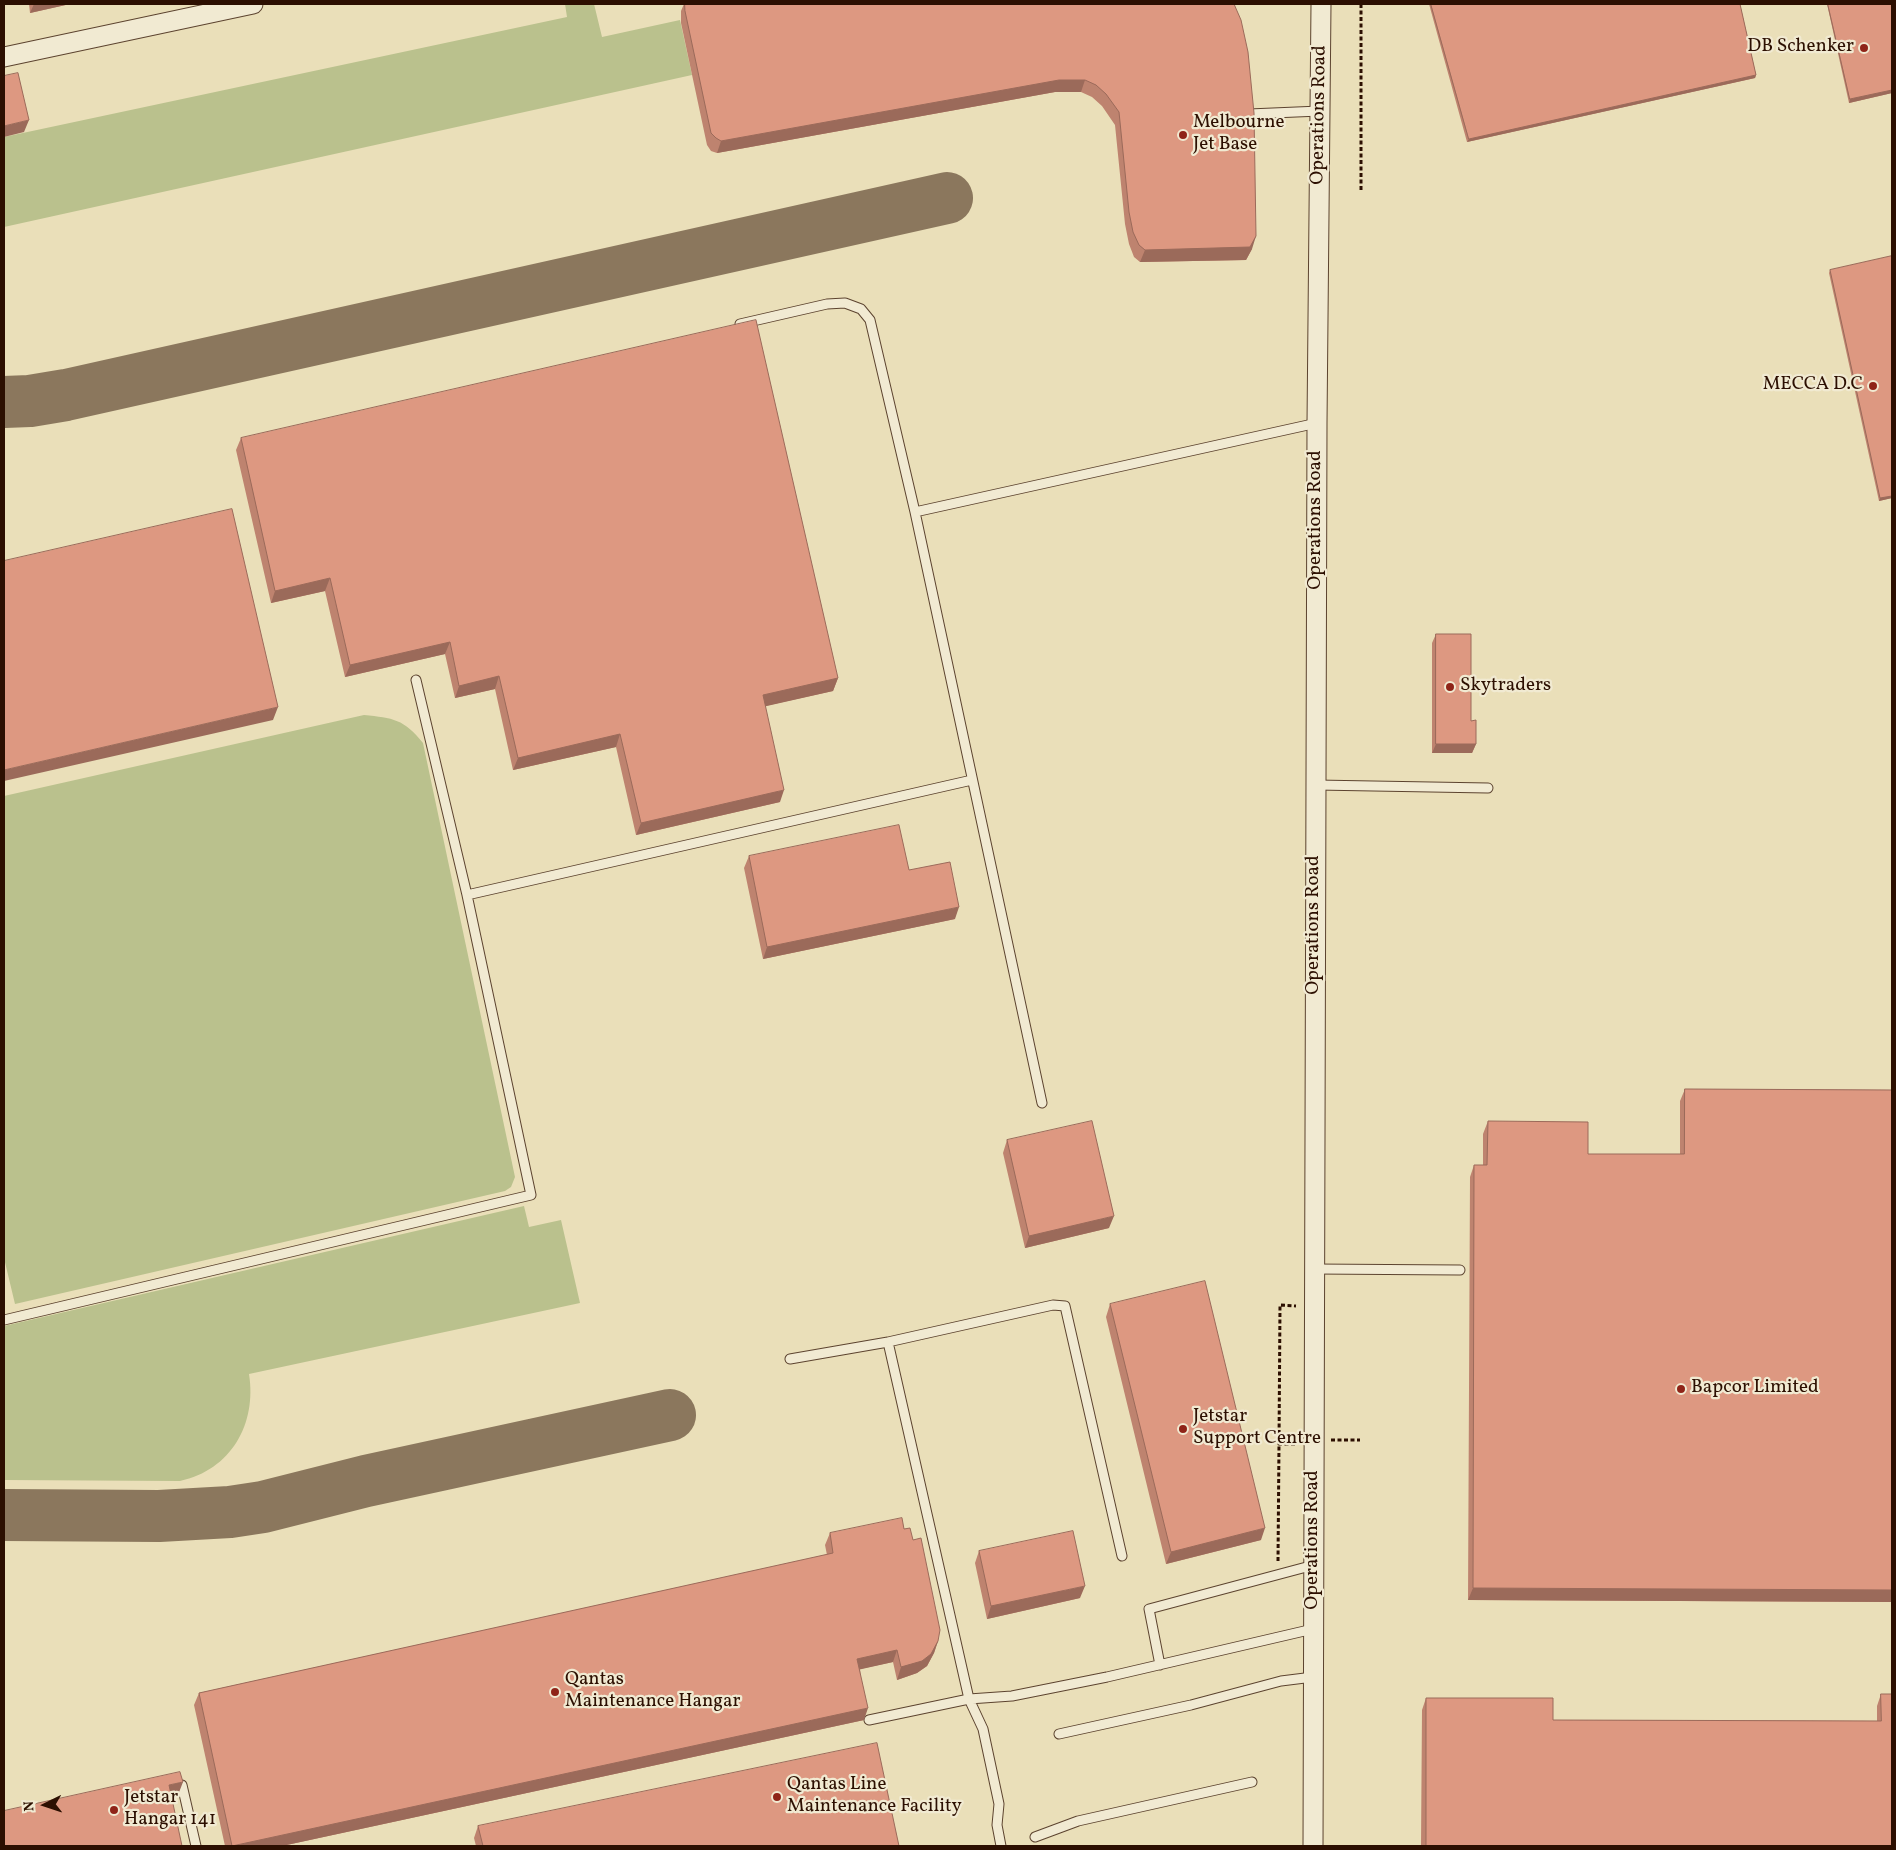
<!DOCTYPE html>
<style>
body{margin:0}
#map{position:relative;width:1896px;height:1850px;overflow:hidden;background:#eadfb9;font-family:Vollkorn,serif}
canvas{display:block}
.frame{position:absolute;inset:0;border:5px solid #2c0f01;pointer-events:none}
.north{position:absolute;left:20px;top:1780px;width:50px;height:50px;-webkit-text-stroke:4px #f1ead2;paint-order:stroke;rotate:266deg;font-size:14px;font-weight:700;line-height:20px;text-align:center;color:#2c0f01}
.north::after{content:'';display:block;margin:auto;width:18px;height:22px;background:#2c0f01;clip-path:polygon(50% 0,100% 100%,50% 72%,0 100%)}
</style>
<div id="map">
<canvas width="1896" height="1850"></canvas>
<div class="frame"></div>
<div class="north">N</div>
</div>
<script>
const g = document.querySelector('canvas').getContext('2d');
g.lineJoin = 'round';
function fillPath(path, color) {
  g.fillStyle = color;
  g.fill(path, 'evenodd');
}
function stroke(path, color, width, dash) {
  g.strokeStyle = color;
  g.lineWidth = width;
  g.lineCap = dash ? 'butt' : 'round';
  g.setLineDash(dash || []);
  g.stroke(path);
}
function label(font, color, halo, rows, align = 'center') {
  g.font = font + ' Vollkorn,serif';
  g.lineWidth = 4.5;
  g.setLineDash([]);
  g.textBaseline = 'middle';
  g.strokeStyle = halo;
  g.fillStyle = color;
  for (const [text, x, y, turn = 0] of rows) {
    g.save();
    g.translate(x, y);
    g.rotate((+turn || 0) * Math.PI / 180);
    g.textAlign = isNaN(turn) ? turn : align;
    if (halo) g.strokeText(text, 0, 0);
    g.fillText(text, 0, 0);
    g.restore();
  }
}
const green = new Path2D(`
 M565,4H594L602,37L680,20L692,75L4,227V137L567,17Z
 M364,715C393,718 404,719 423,743L515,1177L511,1187L505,1191L15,1304L4,1258V796Z
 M524,1206L529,1227L561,1220L580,1303L249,1374C257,1424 231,1470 180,1481L4,1480V1326Z`);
const taxiway = new Path2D(`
 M4,402L30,401L66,395L947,198
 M4,1515L159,1516L230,1512L263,1507L366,1481L670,1415`);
const path = new Path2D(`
 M1361,190V4
 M1331,1440H1360
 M1295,1444H1279L1280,1305L1296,1306
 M1278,1561L1279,1444`);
const service = new Path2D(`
 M1249,114L1320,111
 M740,324L827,304L845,303L861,309L870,320L915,512L1042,1103
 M915,512L1317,423
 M1316,785L1488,788
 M467,895L972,780
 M1314,1269L1460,1270
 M4,1320L531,1195L467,895L416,680
 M888,1342L969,1699L983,1729L999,1804L997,1825L1001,1846
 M790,1359L888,1342L1053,1305L1065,1306L1122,1556
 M1160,1665L1149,1609L1314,1565
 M869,1720L969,1699L1012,1696L1107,1677L1313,1629
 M1059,1734L1191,1705L1281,1681L1313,1677
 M182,1785L196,1846
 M1035,1837L1078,1821L1252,1782`);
const minor = new Path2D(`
 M4,57L253,4
 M1313,1846L1317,423L1321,4`);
const wall = new Path2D(`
 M29,4H70L30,13Z
 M684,4H1234L1252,249L1246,260L1140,262L1134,257L1129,244L1125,224L1115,125L1102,106L1092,97L1081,92H1055L717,153L711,151L707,145L681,23V11Z
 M1429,4H1740L1756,75L1755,78L1467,142Z
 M1827,4H1892V93L1849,103Z
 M1892,256V498L1879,501L1829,273L1830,270Z
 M241,438L838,678L833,691L765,706L780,802L636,835L616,747L513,770L495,689L455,698L445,654L345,677L325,591L271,603L236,450Z
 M1436,634L1471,721L1476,744L1472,753H1432V643Z
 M749,856L909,870L955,919L763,959L744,868Z
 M1685,1089L1892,1090V1602L1468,1600L1470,1177L1474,1165H1483V1134L1488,1121L1588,1154H1680V1101Z
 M1007,1140L1109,1228L1025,1248L1003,1153Z
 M1110,1304L1261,1540L1166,1564L1106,1317Z
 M904,1529L913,1540L938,1641L934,1653L927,1666L917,1673L897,1680L893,1662L860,1669L864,1720L282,1846H225L194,1705L199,1693L827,1555L825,1545L830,1533Z
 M979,1551L1080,1598L987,1619L975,1563Z
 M1881,1694L1892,1846H1421L1422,1710L1426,1698L1553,1720L1877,1721V1706Z
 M478,1826L899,1846H476L474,1838Z`);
const shadedWall = new Path2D(`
 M34,4H70L30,13Z
 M1756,75L1755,78L1467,142L1469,139Z
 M1059,80H1085L1081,92H1055L717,153L721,141Z
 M1892,90V93L1849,103L1850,99Z
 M29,120L24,132L4,137V126Z
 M1256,236L1252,249L1246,260L1140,262L1145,250Z
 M1892,496V498L1879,501L1880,498Z
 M330,578L325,591L271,603L275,591Z
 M450,642L445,654L345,677L350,665Z
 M499,676L495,689L455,698L459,686Z
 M838,678L833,691L758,708L763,695Z
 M278,707L273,720L4,781V770Z
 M620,734L616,747L513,770L518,758Z
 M1436,744H1476L1472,753H1432Z
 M784,790L780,802L636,835L641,823Z
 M959,907L955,919L763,959L767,947Z
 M1114,1216L1109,1228L1025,1248L1029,1236Z
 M1265,1528L1261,1540L1166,1564L1171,1552Z
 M1085,1586L1080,1598L987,1619L991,1606Z
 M1473,1588L1892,1590V1602L1468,1600Z
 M938,1641L934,1653L927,1666L917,1673L897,1680L901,1667Z
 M897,1650L893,1662L853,1671L857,1659Z
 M868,1708L864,1720L282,1846H232Z
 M183,1782L178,1795L164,1798L169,1785Z`);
const building = new Path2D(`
 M685,4H1234L1241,20L1248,52L1254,113L1256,236L1250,247L1145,250L1139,245L1133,232L1129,212L1119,112L1106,94L1096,85L1085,80H1059L721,141L716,138L711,133L685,11Z
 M1431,4H1740L1756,75L1469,139Z
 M1828,4H1892V90L1850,99Z
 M18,73L29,120L4,126V76Z
 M1892,256V496L1880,498L1830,270Z
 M756,320L838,678L763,695L784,790L641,823L620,734L518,758L499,676L459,686L450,642L350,665L330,578L275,591L241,438Z
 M232,509L278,707L4,770V561Z
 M1436,634H1471V721L1476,720V744H1436Z
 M899,825L909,870L950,862L959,907L767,947L749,856Z
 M1685,1089L1892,1090V1590L1473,1588L1474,1165H1487L1488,1121L1588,1122V1154H1684Z
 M1092,1121L1114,1216L1029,1236L1007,1140Z
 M1205,1281L1265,1528L1171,1552L1110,1304Z
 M902,1518L904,1529L910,1528L913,1540L921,1538L940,1630L938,1641L931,1654L922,1661L901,1667L897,1650L857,1659L868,1708L232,1846L199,1693L833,1553L830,1533Z
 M1073,1531L1085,1586L991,1606L979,1551Z
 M1881,1694H1892V1846H1426V1698H1553V1720L1881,1721Z
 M877,1743L899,1846H483L478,1826Z
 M180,1772L183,1782L169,1785L182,1846H4V1811Z`);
const markers = [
 [1864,48,5,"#8f2418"],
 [1183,135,5,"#8f2418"],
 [1873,386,5,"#8f2418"],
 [1450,687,5,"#8f2418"],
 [1681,1389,5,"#8f2418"],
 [1183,1429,5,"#8f2418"],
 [555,1692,5,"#8f2418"],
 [777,1797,5,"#8f2418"],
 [114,1810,5,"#8f2418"]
];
const poiNames = [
 ["DB Schenker",1854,48,"right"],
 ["Melbourne",1193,124],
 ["Jet Base",1193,146],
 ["MECCA D.C",1863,386,"right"],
 ["Skytraders",1460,687],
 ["Bapcor Limited",1691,1389],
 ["Jetstar",1193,1418],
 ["Support Centre",1193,1440],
 ["Qantas",565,1681],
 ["Maintenance Hangar",565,1703],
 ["Qantas Line",787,1786],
 ["Maintenance Facility",787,1808],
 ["Jetstar",124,1799],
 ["Hangar 141",124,1821]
];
const streetNames = [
 ["Operations Road",1320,115,-89],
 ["Operations Road",1317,520,-90],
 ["Operations Road",1315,925,-90],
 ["Operations Road",1314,1540,-90]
];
fillPath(green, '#bac18d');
stroke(taxiway, '#8b775d', 52);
stroke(service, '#5c432f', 11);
stroke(minor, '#5c432f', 21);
stroke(path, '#2c0f01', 3, [4, 2.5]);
stroke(service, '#f1ead2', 9);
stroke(minor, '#f1ead2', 19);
fillPath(wall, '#be836f');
fillPath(shadedWall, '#9b6a5a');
fillPath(building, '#dd9881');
stroke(building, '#9b6a5a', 1);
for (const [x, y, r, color] of markers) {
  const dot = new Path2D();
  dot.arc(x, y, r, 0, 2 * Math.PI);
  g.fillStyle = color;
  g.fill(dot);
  stroke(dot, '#f1ead2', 2);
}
label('19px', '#2c0f01', '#f1ead2', poiNames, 'left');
label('19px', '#2c0f01', '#f1ead2', streetNames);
</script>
